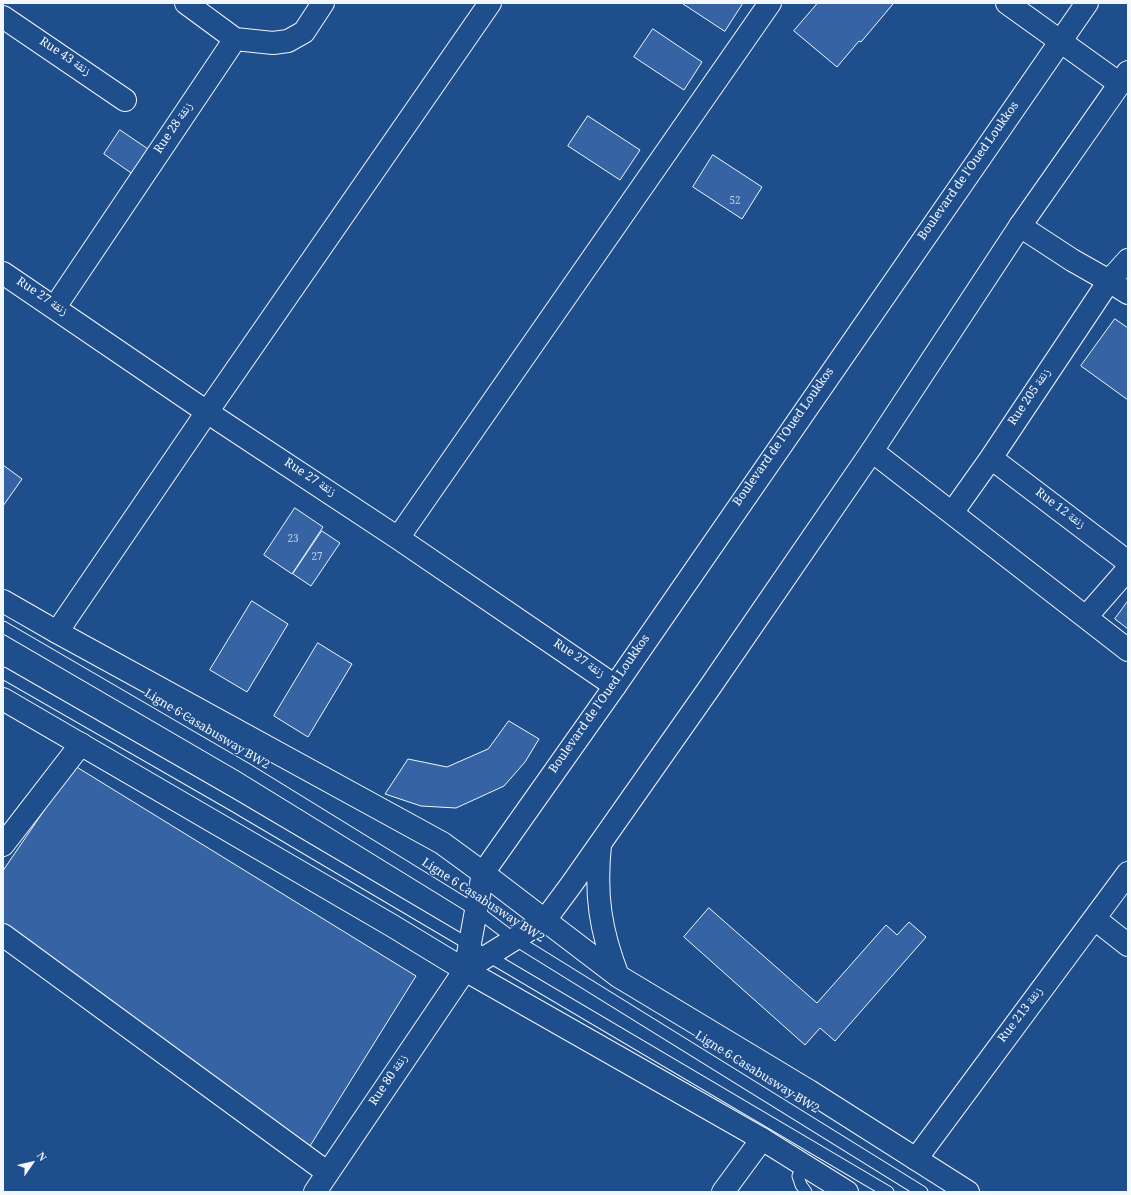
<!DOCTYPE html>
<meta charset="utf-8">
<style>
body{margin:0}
#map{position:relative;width:1131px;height:1195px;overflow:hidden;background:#1f4e8c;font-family:Georgia,serif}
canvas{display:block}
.frame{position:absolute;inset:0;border:4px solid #f2f6ff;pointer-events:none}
.north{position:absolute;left:12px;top:1143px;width:40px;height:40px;-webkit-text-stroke:3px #1f4e8c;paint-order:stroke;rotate:56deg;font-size:11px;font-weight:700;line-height:16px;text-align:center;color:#f2f6ff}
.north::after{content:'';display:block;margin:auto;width:14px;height:18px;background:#f2f6ff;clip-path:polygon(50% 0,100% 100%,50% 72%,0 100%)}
</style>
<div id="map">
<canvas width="1131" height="1195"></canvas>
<div class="frame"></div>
<div class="north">N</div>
</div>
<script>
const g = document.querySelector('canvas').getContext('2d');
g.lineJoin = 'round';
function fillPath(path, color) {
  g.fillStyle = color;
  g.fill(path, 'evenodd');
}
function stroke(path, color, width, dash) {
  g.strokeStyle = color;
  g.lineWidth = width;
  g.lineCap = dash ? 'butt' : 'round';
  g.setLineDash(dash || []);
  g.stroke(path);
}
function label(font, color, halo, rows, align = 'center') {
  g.font = font + ' Georgia,"Noto Naskh Arabic",serif';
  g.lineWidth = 3;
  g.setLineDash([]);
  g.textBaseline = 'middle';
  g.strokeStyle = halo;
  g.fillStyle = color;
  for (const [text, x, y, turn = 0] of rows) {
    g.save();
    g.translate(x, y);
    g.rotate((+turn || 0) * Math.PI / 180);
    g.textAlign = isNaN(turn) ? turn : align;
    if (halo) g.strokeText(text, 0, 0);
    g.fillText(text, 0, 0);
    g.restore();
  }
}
const building = new Path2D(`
 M682,3H743L725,31Z
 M818,3H892L893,4L861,42L859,41L837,67L794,31Z
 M653,29L702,62L684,90L634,57Z
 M588,116L640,150L620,180L568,146Z
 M120,130L151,151L134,175L104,154Z
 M713,155L762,187L742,219L693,187Z
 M1115,319L1128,328V400L1081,366Z
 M3,465L22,479L3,506Z
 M295,508L323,527L292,574L264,555Z
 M322,531L340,543L311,586L293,574Z
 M252,601L288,624L247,692L210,670Z
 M1128,601V629L1115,619Z
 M318,643L352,664L308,737L274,716Z
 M509,721L539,739L525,762L504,786L456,808L421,806L385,794L408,759L447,767L488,749Z
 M75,766L416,976L310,1146L3,924V871Z
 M709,908L817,1003L886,925L897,935L909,922L926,937L835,1041L820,1028L805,1045L684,937Z`);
const lane = new Path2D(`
 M3,627L245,768L477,911L514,939L922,1192
 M3,673L231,804L888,1192
 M803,1165L798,1176L801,1185L806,1192`);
const street = new Path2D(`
 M186,3L235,39L273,43L288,41L304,32L323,3
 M1007,3L1120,84
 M3,17L125,100
 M1020,226L1072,260L1109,281L1128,293
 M3,273L207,412L398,538L615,686
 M55,307L235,39
 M872,451L1128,650
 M991,458L1128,562
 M952,513L991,458L1109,281L1128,260
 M398,538L770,3
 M1086,617L1128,569
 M57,632L207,412L490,3
 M3,845L81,744
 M1095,919L1128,945
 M3,935L328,1173
 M916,1159L1128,873
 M315,1192L465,970
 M723,1192L762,1139`);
const secondary = new Path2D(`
 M3,601L57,632L442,843L483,873L618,976L809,1091L968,1192
 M3,699L391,925L465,970L762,1139L847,1192
 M600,845C595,894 600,930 618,976
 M465,970L483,873L615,686L1087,3
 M465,970L545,920L571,885L710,687L872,451L1020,226L1128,72`);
const numberNames = [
 ["52",735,203],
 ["23",293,541],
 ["27",317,559]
];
const streetNames = [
 ["Rue 43 زنقة",64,58,34],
 ["Rue 28 زنقة",175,129,-56],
 ["Boulevard de l'Oued Loukkos",970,172,-55],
 ["Rue 27 زنقة",41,298,34],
 ["Rue 205 زنقة",1031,398,-56],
 ["Boulevard de l'Oued Loukkos",785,438,-55],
 ["Rue 27 زنقة",309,479,33],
 ["Rue 12 زنقة",1059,510,37],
 ["Rue 27 زنقة",578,660,34],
 ["Boulevard de l'Oued Loukkos",601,705,-55],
 ["Ligne 6 Casabusway BW2",206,731,31],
 ["Ligne 6 Casabusway BW2",482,902,33],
 ["Rue 213 زنقة",1022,1016,-53],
 ["Ligne 6 Casabusway BW2",756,1074,32],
 ["Rue 80 زنقة",390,1081,-56]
];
fillPath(building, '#3563a3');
stroke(building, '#f2f6ff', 1);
stroke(lane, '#f2f6ff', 13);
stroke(street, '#f2f6ff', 24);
stroke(secondary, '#f2f6ff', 24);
stroke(lane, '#1f4e8c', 11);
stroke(street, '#1f4e8c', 22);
stroke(secondary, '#1f4e8c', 22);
label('10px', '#c3d1e8', null, numberNames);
label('12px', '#f2f6ff', '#1f4e8c', streetNames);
</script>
